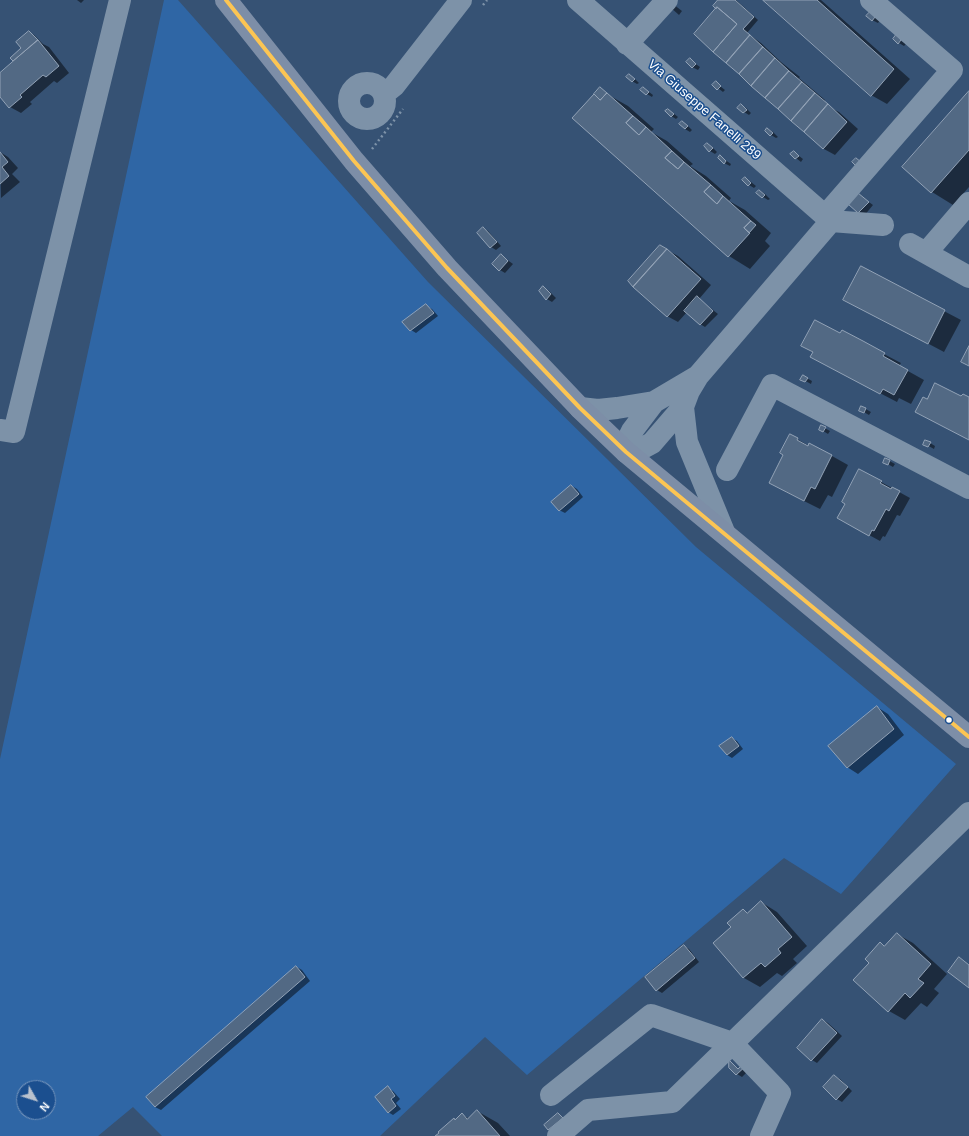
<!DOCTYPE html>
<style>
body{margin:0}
#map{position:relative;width:969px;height:1136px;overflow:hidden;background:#365274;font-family:Arial,sans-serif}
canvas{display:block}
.north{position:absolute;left:16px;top:1080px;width:40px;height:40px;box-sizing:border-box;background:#1b4f8f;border:1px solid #7695bc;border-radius:50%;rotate:129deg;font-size:11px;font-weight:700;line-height:16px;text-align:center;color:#fff}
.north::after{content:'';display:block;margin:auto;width:14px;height:18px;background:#b9c2ce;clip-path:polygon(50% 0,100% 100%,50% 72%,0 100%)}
</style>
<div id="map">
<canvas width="969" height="1136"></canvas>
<div class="north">N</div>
</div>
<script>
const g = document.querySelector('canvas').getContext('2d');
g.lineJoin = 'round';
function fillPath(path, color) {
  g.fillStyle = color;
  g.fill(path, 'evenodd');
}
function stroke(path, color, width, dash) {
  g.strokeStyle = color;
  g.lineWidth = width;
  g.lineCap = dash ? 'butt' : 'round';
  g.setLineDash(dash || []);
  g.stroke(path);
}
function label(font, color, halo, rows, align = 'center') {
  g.font = font + ' Arial,sans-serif';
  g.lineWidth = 3;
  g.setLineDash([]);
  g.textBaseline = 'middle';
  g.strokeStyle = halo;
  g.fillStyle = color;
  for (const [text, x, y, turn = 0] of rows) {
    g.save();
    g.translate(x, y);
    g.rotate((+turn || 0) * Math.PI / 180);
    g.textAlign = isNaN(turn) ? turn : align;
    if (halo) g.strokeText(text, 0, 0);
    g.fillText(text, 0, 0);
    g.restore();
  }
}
const green = new Path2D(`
 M164,0H178L428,282L696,547L956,764L841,894L784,858L527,1075L485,1037L380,1136H162L133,1107L98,1136H0V759ZM24,1088H48V1112H24Z`);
const shadow = new Path2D(`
 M77,0H84L81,3Z
 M719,0H736L758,20L747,33L761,43L781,62L786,66L800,77L799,78L825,100L824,101L833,109L839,112L858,129L835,155L824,149L804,131L717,8Z
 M764,0H821L910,79L887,104L871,95Z
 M673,4L682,11L679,15L670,7Z
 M870,14L880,20L878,23L872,20Z
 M29,32L34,35L43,44L49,47L69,73L57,83L54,81L30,102L32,104L21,113L10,107L0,95V74L14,62L12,58L23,48Z
 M896,37L906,44L904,46L899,43Z
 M690,60L700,67L698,70L692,67Z
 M629,75L634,78L639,83L637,84L632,81Z
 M716,83L725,90L723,92L714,85Z
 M600,88L612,97L628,106L654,129L651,132L667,141L693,164L690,166L706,176L731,198L729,201L745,210L771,233L765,241L770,246L750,269L729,256L574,118Z
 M644,88L653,95L652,97L647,94Z
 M969,92V187L953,205L932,192L904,167Z
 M741,105L746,108L751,113L749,115L744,112Z
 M668,110L673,113L678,117L676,119L671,116Z
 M682,122L687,125L692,130L690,132L685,129Z
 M768,129L773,132L778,137L776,138L771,135L766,131Z
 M707,144L712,147L717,152L715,154L710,151Z
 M0,152L8,157L18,168L12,174L20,182L1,198Z
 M794,152L803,159L801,162L791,154Z
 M721,157L731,164L730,166L724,163Z
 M745,179L751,182L756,186L754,188L749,185Z
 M760,191L765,194L770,199L768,200L763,197L758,193Z
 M858,194L873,205L864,216L859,213Z
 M483,228L488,231L501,246L496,250L491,247Z
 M667,250L678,256L711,285L699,299L718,314L705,327L700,324L687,312L678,322L667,316Z
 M502,256L513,264L505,273L500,270Z
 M862,268L961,320L944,352L861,308Z
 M544,288L549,291L556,298L552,302L547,299Z
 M426,306L432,309L438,316L416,333L411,330Z
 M842,332L901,363L899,366L924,380L911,404L899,398L897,402L828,366L814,353L802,346L841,335Z
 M803,376L812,381L811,384L802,379Z
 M862,407L871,412L869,415L860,410Z
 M821,426L830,431L828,434L820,429Z
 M790,435L809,446L810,445L832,456L848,465L832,497L828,495L820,509L786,492L784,455Z
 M930,443L935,446L934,449L925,444Z
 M886,459L895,464L893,467L884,462Z
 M881,482L910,498L900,516L897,515L885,537L883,536L880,541L838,518Z
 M572,486L577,489L583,497L565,513L559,510Z
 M877,707L888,714L904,735L858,774L847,767Z
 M732,738L737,741L743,749L732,758L727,755Z
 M761,902L777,912L807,946L793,959L797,963L782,976L777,973L760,987L744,978L714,943L732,927L743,910L748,913Z
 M897,934L913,943L947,974L934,989L939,993L927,1007L921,1003L905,1020L889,1011L880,944L885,946Z
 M684,946L689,949L699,962L662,993L657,990Z
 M297,967L302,970L310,981L161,1110L155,1107Z
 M823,1020L828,1023L842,1036L817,1063L812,1060L798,1048Z
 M730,1062L739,1069L752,1067L742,1077L737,1074L730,1068Z
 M834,1076L840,1079L852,1091L842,1102L837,1099Z
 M388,1088L393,1091L400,1099L396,1103L401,1109L393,1115L388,1112Z
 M477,1111L498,1123L510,1136H437L454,1119L456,1120L462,1115L468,1118Z`);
const building = new Path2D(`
 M718,0H735L754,17L743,29L750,35L726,63L713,52L737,24L717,7L716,9L713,6Z
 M763,0H817L894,69L871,96Z
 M717,7L737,24L713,52L694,34Z
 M870,12L875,17L872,21L866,16Z
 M29,31L38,40L13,61L10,58L21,48L16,42Z
 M750,35L763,47L739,74L726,63Z
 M896,35L901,40L898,44L893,39Z
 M38,40L59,66L46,77L43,75L20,95L22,97L9,108L0,97V73Z
 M763,47L775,58L751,86L739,74Z
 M690,58L696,64L692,68L686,62Z
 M775,58L789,71L765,98L751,86Z
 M789,71L802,82L778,109L765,98Z
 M629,74L635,79L632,82L626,77Z
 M716,81L721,86L717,90L712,85Z
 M802,82L815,93L791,121L778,109Z
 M600,87L607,93L600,100L594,94Z
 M643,87L649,92L646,95L640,90Z
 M969,91V150L931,193L902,167Z
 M607,93L633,116L626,123L639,135L646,127L672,151L665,158L678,169L684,162L711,185L704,192L717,204L723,196L751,221L744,228L750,233L728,257L572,118L594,94L600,100Z
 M815,93L828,104L804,132L791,121Z
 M741,104L747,110L743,113L737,108Z
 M828,104L847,122L823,149L804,132Z
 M668,109L674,114L671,117L665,111Z
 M633,116L646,127L639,135L626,123Z
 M682,121L688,126L685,129L679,124Z
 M767,128L773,133L770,136L765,131Z
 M707,143L713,148L709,152L704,146Z
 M672,151L684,162L678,169L665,158Z
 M794,151L799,156L795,159L790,154Z
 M0,152L8,162L2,167L9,176L0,184Z
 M720,155L726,161L724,164L718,158Z
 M856,158L861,162L857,167L852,162Z
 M745,177L751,183L748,186L742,180Z
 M711,185L723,196L717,204L704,192Z
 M759,190L765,195L762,198L756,193Z
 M858,193L869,202L858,213L848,204Z
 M751,221L756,225L749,233L744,228Z
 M483,227L497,242L490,248L477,233Z
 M660,245L667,249L633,287L628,281Z
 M667,249L701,279L667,317L633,287Z
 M501,254L508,261L499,271L492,264Z
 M861,266L945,310L928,344L843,300Z
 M543,286L551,294L546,300L539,291Z
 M697,296L713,311L700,325L684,311Z
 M426,304L434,313L410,331L402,322Z
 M815,320L840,333L842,330L863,341L885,353L883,356L908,370L894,395L883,389L880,394L810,357L813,352L801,346Z
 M969,346V366L961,362Z
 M803,375L808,378L805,382L800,380Z
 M935,383L961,396L963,394L969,397V440L915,412L923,397L927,399Z
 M861,406L866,408L864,413L859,411Z
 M821,425L826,427L823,432L819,430Z
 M790,434L798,438L797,440L808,446L809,443L832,455L815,489L811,487L804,501L769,483L783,455L780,453Z
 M925,440L931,442L928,447L923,445Z
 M885,458L890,460L888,465L883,463Z
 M859,469L882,481L880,483L891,489L892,487L900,491L889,511L886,509L874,531L872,530L869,536L837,518L845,504L842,502Z
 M571,485L579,494L559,511L551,502Z
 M877,706L894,729L847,768L828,746Z
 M732,737L739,746L727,755L719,746Z
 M761,901L792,937L778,949L781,953L765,967L761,963L743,978L713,943L731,927L727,923L743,909L747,913Z
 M897,933L931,964L918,979L924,983L910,998L905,993L888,1012L853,980L869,963L865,959L880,942L884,946Z
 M684,945L695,958L656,991L645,977Z
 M959,957L969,965V988L948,972Z
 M296,966L305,977L155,1107L146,1097Z
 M822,1019L837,1033L811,1061L797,1048Z
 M729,1060L738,1069L746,1061L748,1064L736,1075L729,1068Z
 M834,1075L848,1087L836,1100L823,1087Z
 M388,1086L395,1096L391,1099L396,1106L388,1113L375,1097Z
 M477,1110L500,1136H435L439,1133L438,1132L454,1118L455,1120L462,1113L467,1119Z
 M558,1113L563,1118L548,1130L544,1125Z`);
const path = new Path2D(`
 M483,5L487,0
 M372,149L403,109`);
const minor = new Path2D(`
 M578,0L831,221L883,225
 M627,44L667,0
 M349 101a18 18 0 1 1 36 0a18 18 0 1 1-36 0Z
 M384,94L394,86L461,0
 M825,216L952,70L871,0
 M910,244L969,277
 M926,253L969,203
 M654,402L632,431L627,441L626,452L639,450L652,443L683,407
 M580,408L598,410L617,408L654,402L698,376
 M0,430L14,432L120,0
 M727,470L772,385L969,488
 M724,532L687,442L683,407L689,391L698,376L831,221
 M551,1095L651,1015L732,1043L780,1093L761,1136
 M558,1136L588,1110L672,1102L969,813`);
const major = new Path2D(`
 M226,0L354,161L447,268L580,408L626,452L969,737`);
const bus1 = new Path2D(`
 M226,0L354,161L447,268L580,408L626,452L969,737`);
const markers = [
 [949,720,3.5,"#fff"]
];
const streetNames = [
 ["Via Giuseppe Fanelli 289",704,110,41]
];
fillPath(green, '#2f66a5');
fillPath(shadow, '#0007');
fillPath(building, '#526984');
stroke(building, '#92a2b6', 1);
stroke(path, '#7d92a8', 2.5, [2, 3]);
stroke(minor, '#7d92a8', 22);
stroke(major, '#7d8ea7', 22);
stroke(bus1, '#fcc553', 4);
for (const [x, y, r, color] of markers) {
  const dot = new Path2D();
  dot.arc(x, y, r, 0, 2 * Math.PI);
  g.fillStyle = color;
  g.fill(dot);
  stroke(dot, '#1b4f8f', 1.5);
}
label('13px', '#fff', '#1b4f8f', streetNames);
</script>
